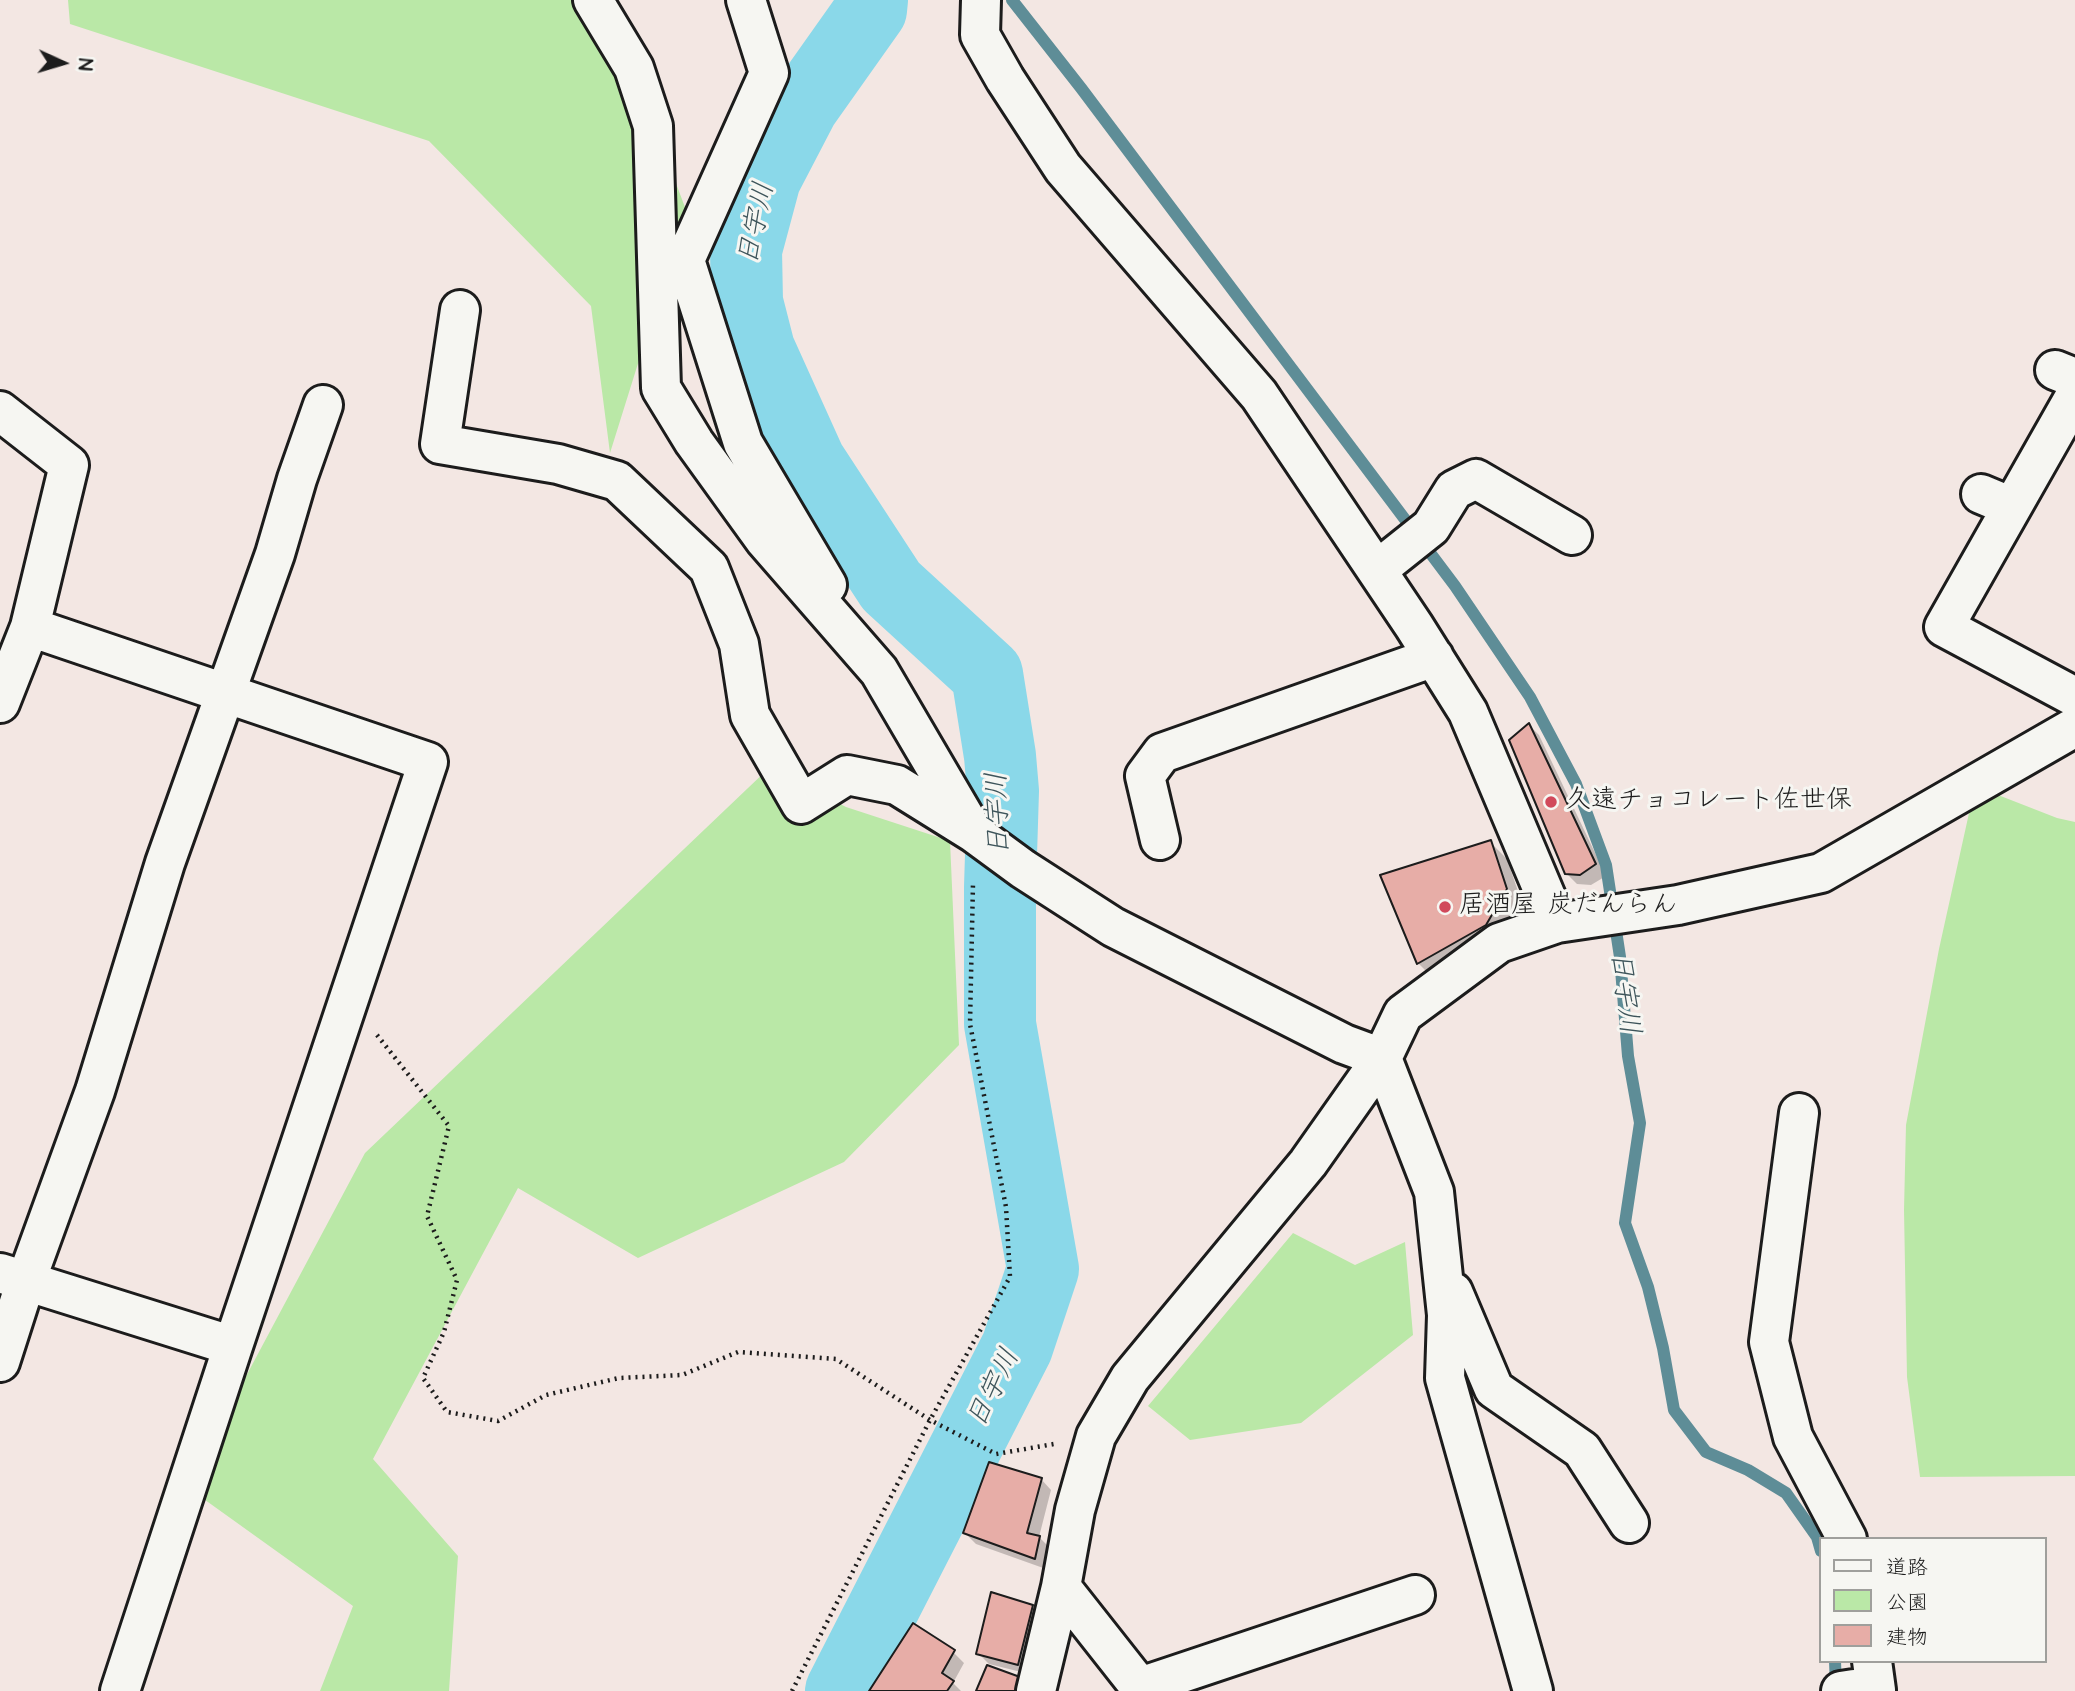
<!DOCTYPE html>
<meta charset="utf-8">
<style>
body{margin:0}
#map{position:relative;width:2075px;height:1691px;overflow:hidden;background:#f3e7e3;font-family:"Architects Daughter","Klee One",sans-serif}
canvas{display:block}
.legend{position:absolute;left:1819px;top:1537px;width:228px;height:126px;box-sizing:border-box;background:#f6f6f2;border:2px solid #9f9f9c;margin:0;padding:9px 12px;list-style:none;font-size:21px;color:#1c1c1c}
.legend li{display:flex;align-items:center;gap:14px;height:35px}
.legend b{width:35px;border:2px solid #9f9f9c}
.north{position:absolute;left:28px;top:28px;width:70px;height:70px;-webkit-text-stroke:5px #f6f6f2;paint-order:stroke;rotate:94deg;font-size:19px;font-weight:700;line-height:28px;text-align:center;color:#1c1c1c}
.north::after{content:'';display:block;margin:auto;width:24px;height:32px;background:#1c1c1c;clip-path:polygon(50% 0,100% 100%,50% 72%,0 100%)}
</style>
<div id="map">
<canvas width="2075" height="1691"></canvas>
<ul class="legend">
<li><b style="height:9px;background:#f6f6f2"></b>道路</li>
<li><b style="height:19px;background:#bae8a7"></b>公園</li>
<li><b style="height:19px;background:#e7ada7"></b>建物</li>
</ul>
<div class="north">N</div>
</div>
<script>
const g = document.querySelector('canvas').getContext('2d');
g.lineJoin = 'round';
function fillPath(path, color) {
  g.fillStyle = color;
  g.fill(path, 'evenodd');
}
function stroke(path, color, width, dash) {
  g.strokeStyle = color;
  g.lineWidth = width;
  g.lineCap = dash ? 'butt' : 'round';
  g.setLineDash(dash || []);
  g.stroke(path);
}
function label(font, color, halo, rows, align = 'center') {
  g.font = font + ' "Architects Daughter","Klee One",sans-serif';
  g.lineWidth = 6;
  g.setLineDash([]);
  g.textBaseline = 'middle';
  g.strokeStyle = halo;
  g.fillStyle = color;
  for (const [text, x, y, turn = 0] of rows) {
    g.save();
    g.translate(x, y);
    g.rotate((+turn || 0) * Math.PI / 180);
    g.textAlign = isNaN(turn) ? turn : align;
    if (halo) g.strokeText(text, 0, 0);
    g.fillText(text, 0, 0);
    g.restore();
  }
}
const green = new Path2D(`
 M68,0H607L686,210L610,453L591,306L429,141L70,24Z
 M769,768L846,807L950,841L959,1045L844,1162L638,1258L518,1188L373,1459L458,1556L449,1691H320L353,1606L187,1487L365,1153Z
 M1975,786L2057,818L2075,822V1476L1920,1477L1907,1377L1904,1210L1906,1125L1939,949Z
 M1293,1233L1355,1265L1405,1242L1413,1335L1301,1423L1190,1440L1148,1406Z`);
const shadow = new Path2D(`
 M1529,725L1539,735L1606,876L1591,885L1577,884L1566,873Z
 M1490,842L1507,859L1523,906L1502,941L1434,979L1418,963Z
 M1041,1479L1051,1490L1039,1537L1050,1548L1046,1569L976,1544L965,1533Z
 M1032,1606L1043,1617L1029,1674L989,1664L978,1653Z
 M953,1652L964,1663L953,1683L961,1691H871Z`);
const stream = new Path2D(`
 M1012,0L1081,88L1455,586L1530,697L1576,784L1606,865L1620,957L1628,1056L1640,1123L1625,1223L1648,1287L1663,1348L1674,1410L1706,1452L1748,1470L1786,1493L1817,1537L1821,1551
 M1835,1661L1836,1687`);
const river = new Path2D(`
 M841,1691L1017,1347L1043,1269L1000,1024V887L1003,791L1000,756L987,674L891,586L810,462L759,349L747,302L746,250L765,179L803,106L871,10L872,0`);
const building = new Path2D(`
 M1529,723L1596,864L1580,875L1565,874L1509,740Z
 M1491,840L1507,889L1486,925L1417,964L1380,875Z
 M989,1462L1042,1478L1027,1533L1040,1536L1035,1559L963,1533Z
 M991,1592L1033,1605L1018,1665L976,1654Z
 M913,1623L955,1650L942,1673L954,1681L947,1691H869Z
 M987,1665L1020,1677L1015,1691H976Z`);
const path = new Path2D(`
 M377,1035L449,1126L427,1216L457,1280L444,1332L423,1378L447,1412L498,1421L546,1395L619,1378L682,1375L738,1352L836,1359L930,1420L996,1454L1054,1444
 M792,1691L930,1420L1010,1277L1006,1207L970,1024L973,883`);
const minor = new Path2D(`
 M593,0L634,68L653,126L661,388L694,442L764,539L879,671L971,828
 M746,0L769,73L685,260L743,443L827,585
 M981,0L980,35L1005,79L1063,168L1259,395L1414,626L1468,712L1557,923
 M460,310L440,444L558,464L617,481L709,568L739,644L750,715L801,804L847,775L897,785L974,833L1023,869L1113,927L1344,1044L1382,1058L1434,1192L1447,1315L1445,1378L1533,1691
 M2055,370L2075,378
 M2075,396L1944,627L2075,697
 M0,411L69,465L30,627L0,703
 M1981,494L2012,507
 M1377,570L1431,527L1454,490L1476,479L1572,535
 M30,627L428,762L233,1346L120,1691
 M1160,840L1145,776L1162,753L1434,657
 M1799,1113L1769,1342L1793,1437L1847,1539
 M0,1273L233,1346
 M1453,1292L1494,1389L1582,1450L1629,1523
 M0,1362L26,1281L95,1091L165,863L275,554L297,479L323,405
 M1061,1587L1143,1691
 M1140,1687L1415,1595
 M1036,1691L1061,1587L1075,1510L1096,1436L1130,1378L1308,1163L1382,1058L1403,1014L1499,943L1557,923L1678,905L1821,873L2075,727
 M1841,1691L1854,1689L1876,1690L1872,1661`);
const markers = [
 [1551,802,7,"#d1495b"],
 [1445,907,7,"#d1495b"]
];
const poiNames = [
 ["久遠チョコレート佐世保",1565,802],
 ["居酒屋 炭だんらん",1459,907]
];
const waterNames = [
 ["日宇川",758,224,-78],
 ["日宇川",1000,814,-92],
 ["日宇川",1623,993,83],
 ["日宇川",995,1389,-64]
];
fillPath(green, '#bae8a7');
fillPath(shadow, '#0003');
stroke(stream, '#5e8d97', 12);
stroke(river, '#8ad8e9', 72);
fillPath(building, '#e7ada7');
stroke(building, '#1c1c1c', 2);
stroke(minor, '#1c1c1c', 44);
stroke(path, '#1c1c1c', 4.5, [2, 5]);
stroke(minor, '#f6f6f2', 38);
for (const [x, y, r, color] of markers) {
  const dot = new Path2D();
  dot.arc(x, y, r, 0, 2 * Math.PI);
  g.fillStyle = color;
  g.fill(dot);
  stroke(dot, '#f6f6f2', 2.5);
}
label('26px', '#1c1c1c', '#f6f6f2', poiNames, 'left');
label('italic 28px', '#3d545a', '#f6f6f2', waterNames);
</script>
